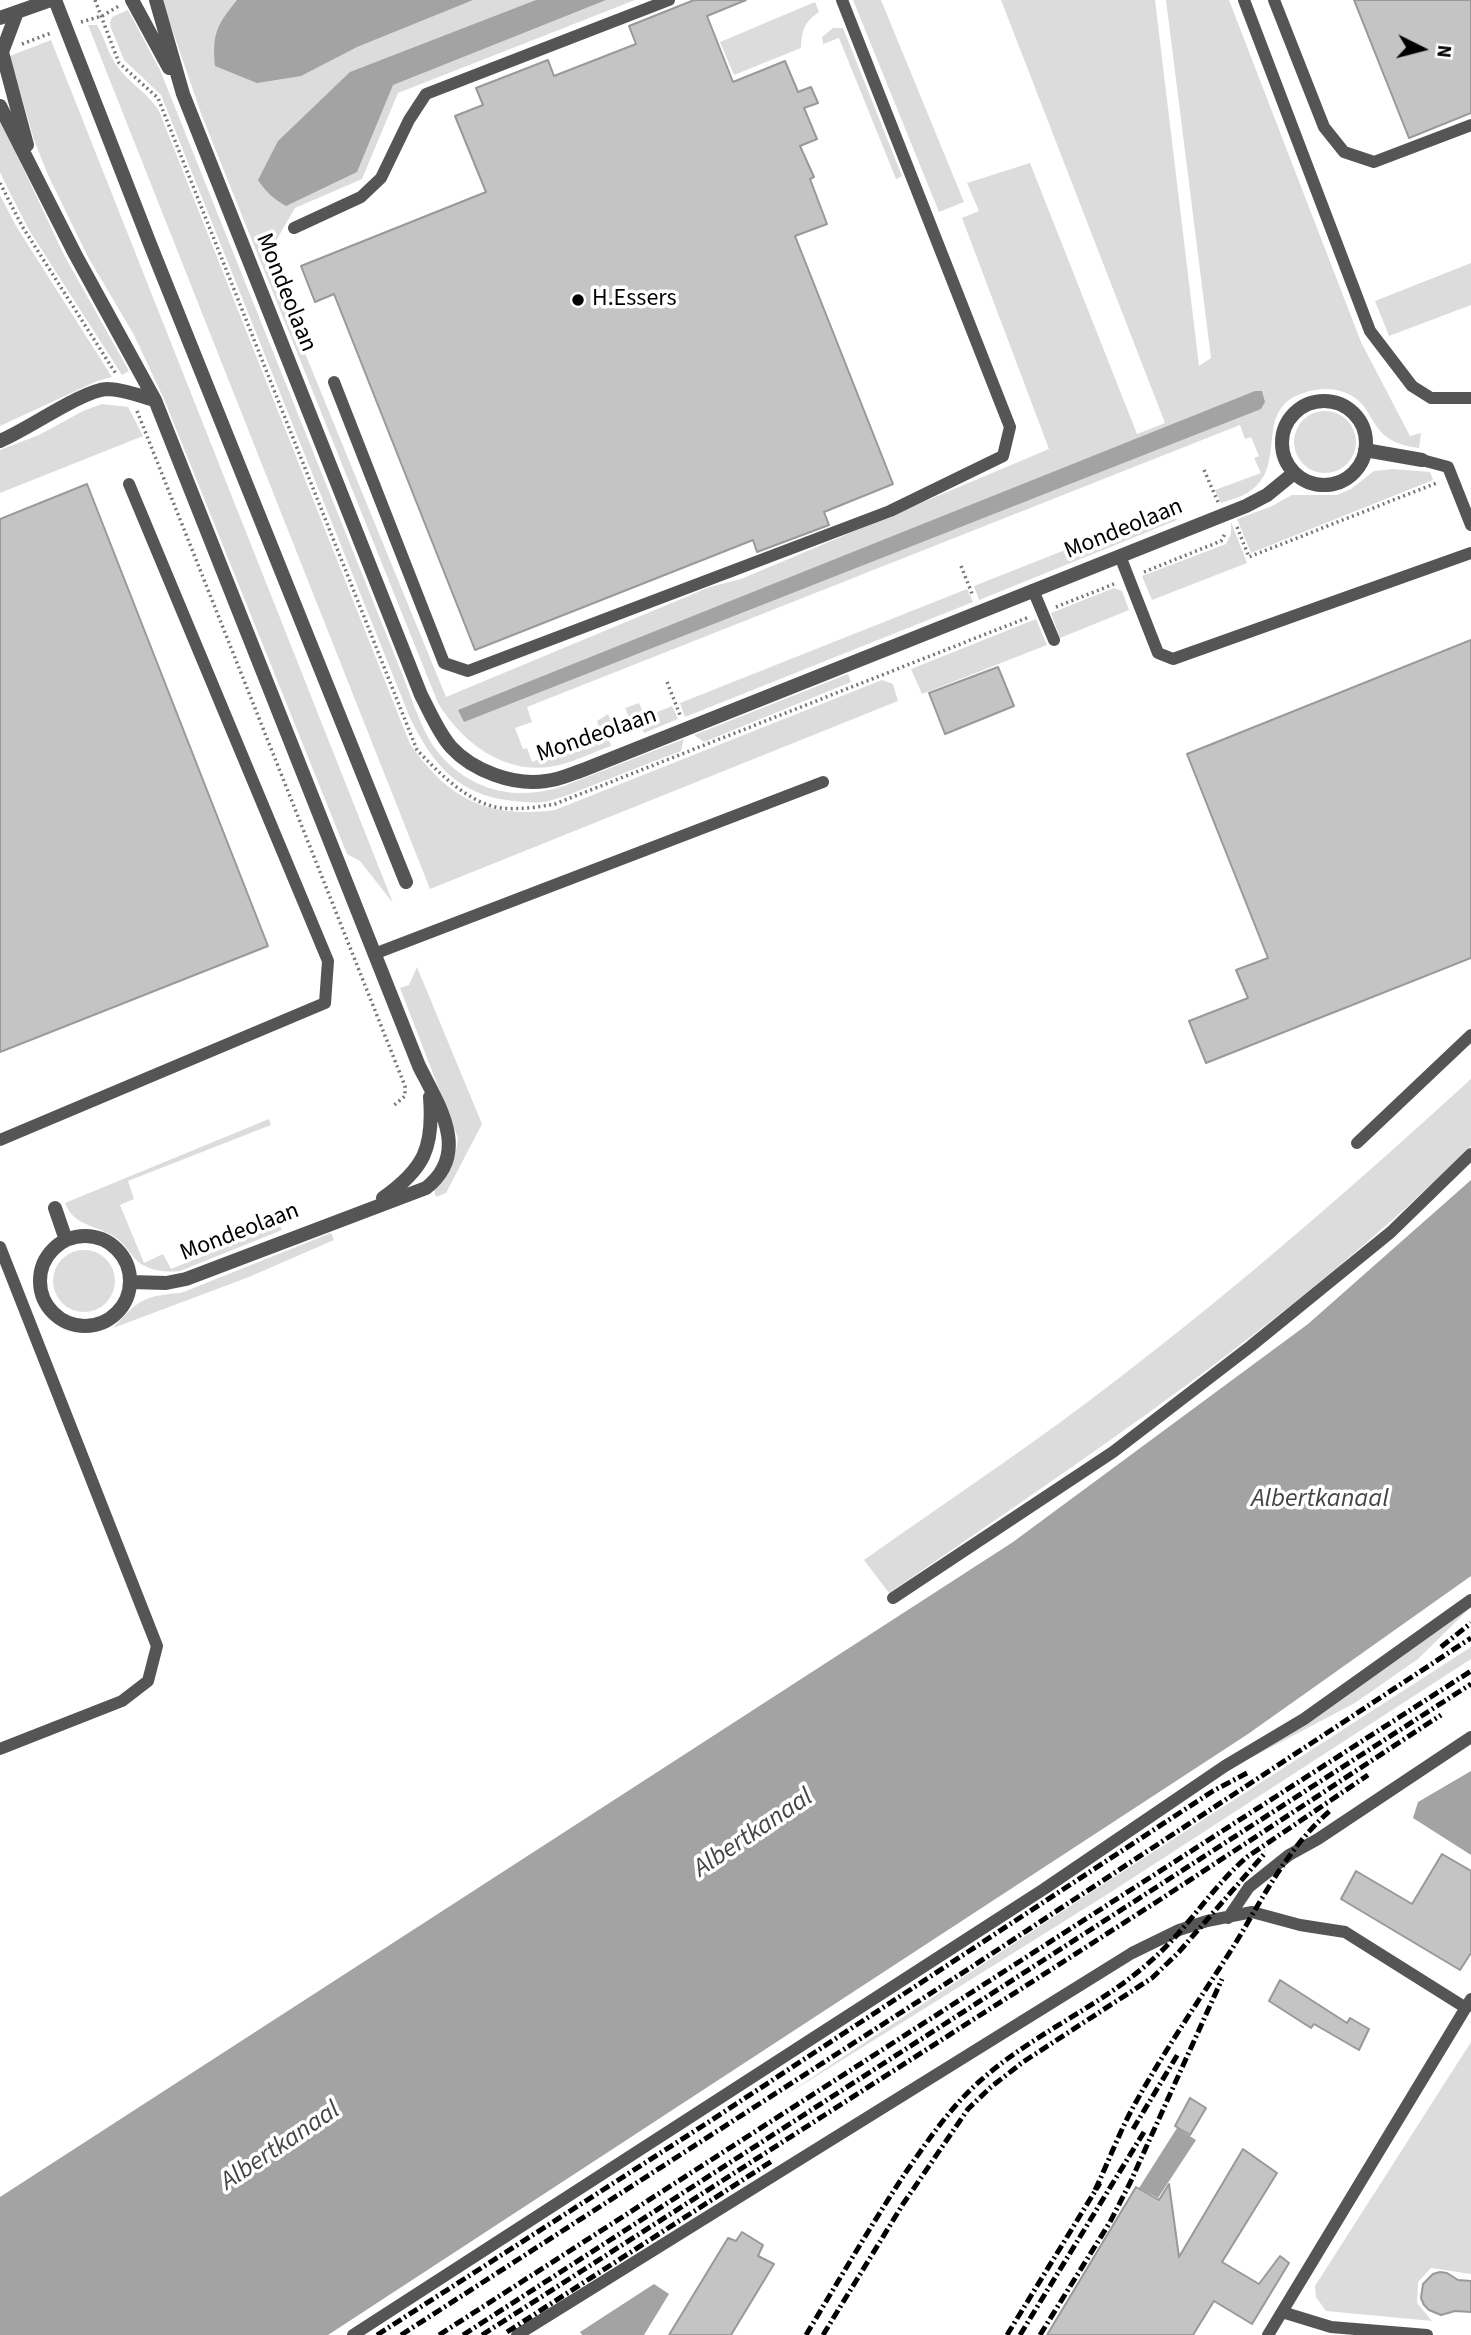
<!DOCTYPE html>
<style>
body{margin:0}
#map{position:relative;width:1471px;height:2335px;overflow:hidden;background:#fff;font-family:"Source Sans 3",sans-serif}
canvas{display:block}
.north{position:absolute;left:1387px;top:14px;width:70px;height:70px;-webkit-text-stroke:5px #fff;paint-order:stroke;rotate:96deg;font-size:19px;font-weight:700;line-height:28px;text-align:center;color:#000}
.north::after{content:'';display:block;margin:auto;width:24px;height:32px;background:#000;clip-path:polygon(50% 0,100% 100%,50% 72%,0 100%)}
</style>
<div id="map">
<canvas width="1471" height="2335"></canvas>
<div class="north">N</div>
</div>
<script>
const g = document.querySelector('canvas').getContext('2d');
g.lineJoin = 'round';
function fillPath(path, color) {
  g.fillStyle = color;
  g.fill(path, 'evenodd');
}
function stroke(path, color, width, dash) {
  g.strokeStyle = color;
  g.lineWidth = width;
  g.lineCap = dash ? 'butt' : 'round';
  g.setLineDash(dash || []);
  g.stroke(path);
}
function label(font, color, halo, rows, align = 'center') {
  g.font = font + ' "Source Sans 3",sans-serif';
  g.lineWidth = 7;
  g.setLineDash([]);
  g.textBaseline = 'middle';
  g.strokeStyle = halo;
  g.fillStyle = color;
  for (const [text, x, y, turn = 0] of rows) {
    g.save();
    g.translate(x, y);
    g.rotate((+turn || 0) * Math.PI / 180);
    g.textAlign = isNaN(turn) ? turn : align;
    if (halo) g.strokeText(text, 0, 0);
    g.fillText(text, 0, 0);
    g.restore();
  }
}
const green = new Path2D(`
 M162,0H635L398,93L362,179L295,208L266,258L446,697L710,587L741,579L1049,449L962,218L979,211L967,183L1030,163L1137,434L1165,423L1001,0H1155L1199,366L1211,358L1166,0H1229L1361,342L1410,436L1421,433L1419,448C1409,447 1397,444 1388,438C1376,430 1371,415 1362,404C1345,386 1319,386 1298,395C1257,412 1284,463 1255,487C1246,496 1233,499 1221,503L1215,490L1261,473L1254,458L1259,456L1251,437L1245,439L1240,425L527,707L532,722L515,728L523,749L527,748L532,762L601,734L597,721L608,714L617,736L609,739L611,746C591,753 570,764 549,767C501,773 461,741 438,703L202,116Z
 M853,0H881L964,202L939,212Z
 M815,2L819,12C804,22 802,30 801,48L734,75L720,42Z
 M128,10L160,70L399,666C410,692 420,729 437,751C469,791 516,802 564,786L684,739L681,751C652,762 624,773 596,784C580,790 562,798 545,802C535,803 523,802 513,801C458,795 433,765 410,718L161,95L124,60L111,28L110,23L112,17Z
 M88,25H97C105,38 108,54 117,66C129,83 148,93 159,111L410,744C448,799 488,819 555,810L882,680L893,684L898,701L430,889Z
 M833,28H843L902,176L896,179L839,38L823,44L822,37Z
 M51,40L393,903L360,861L347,854L164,399L134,335L88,257L48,175L34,140L10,56Z
 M0,119L64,255L129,371L122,375L29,230L10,193L0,172Z
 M0,195L16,226L112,377L97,381L0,426Z
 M1471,263V305L1389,336L1375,301Z
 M102,404L128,407L143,436L0,493V450L39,435L83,411Z
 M1294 442a31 31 0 1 1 62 0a31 31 0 1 1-62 0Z
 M1393,469L1430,472L1433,480L1251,553L1237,519L1270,507L1292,495H1337L1351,489L1374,471Z
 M1179,505L1181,511L1174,514L1177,520L979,600L974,586Z
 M1231,522L1247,563L1152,600L1142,576L1226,544L1231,534Z
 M1114,588L1122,591L1129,610L1060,638L1051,613Z
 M967,589L973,602L685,717L680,703Z
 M1036,619L1047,645L922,694L911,669Z
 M848,674L851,682L704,742L694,735Z
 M639,703L645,717L672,706L678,719L644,733L641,726L634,728L625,708Z
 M417,967L482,1124L446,1193L436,1197L434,1190C452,1176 455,1160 458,1138L400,988L409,985Z
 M1471,1079V1146C1297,1319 1091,1454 889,1593L864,1560C950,1499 1040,1440 1123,1375C1244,1282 1358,1182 1471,1079Z
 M269,1119L271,1125L128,1181L134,1199L120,1205L144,1263L163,1254L171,1269L280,1225L282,1230L180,1271C168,1272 158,1272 147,1267C134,1262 129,1249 119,1240C101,1225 74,1228 65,1203Z
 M331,1233L334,1240L249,1277L113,1328C139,1300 142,1296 181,1293Z
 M53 1281a31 31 0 1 1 62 0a31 31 0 1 1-62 0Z
 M1471,1607L1418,1659L1355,1703L1245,1761Z
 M1471,1647V1659L1111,1892L778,2100L1102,1885Z
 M1471,2042V2274L1431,2268L1418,2282L1417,2303L1432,2321L1326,2311L1316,2297L1315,2286Z`);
const water = new Path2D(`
 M237,0H473L357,47L301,76L257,83L215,66C212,33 217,25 237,0Z
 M536,0H606L393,85L357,172L286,206C275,200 265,191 258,180L278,141L350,72Z
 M1255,391H1262L1265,402L1261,409L464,722L458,710Z
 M1471,1180V1576L1248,1734L328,2335H0V2197L1013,1542L1308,1324Z
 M1471,1771V1855L1413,1818L1418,1802Z
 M1177,2128L1196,2140L1158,2198L1139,2188Z
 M654,2284L669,2294L644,2335H582L580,2332Z`);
const building = new Path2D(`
 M694,0H746L707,16L733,82L785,61L798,92L811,87L818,103L804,108L817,139L800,146L814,177L810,179L827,224L795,236L893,484L824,512L829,525L757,552L753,540L475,650L334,294L315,302L301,266L486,192L455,116L483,105L476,88L548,60L554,76L636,44L629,26Z
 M1354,0H1471V113L1409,138Z
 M87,484L268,946L0,1052V519Z
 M1471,640V958L1206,1063L1189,1021L1248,998L1236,970L1268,958L1187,754Z
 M998,667L1014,706L945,734L929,693Z
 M1442,1854L1471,1871V1953L1460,1970L1341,1899L1356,1871L1412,1904Z
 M1280,1980L1347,2023L1350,2018L1369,2029L1359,2050L1314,2024L1311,2028L1269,2001Z
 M1190,2098L1206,2108L1190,2135L1175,2126Z
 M1243,2149L1277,2173L1222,2262L1259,2284L1280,2256L1289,2263L1252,2324L1214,2301L1193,2335H1047L1136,2187L1159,2200L1169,2184L1179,2257Z
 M742,2232L763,2245L758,2256L774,2264L731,2335H669L728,2238L736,2241Z
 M1440,2272L1447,2273L1458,2280L1471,2281V2312L1455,2311L1441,2315L1429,2310L1424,2305L1421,2298L1423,2284L1433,2274Z`);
const path = new Path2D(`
 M95,0L119,63L158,98L417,750C438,772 469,804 501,808C519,810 538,807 555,804L1029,617
 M81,22L102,16L119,6
 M22,44L51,33
 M0,183L22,226L116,374
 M137,411L405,1086V1096L392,1107
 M1204,470L1218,502
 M1237,527L1249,557L1439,482
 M961,566L973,596
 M1144,572L1221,541L1226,532
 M1056,607L1114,584
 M667,682L680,715`);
const service = new Path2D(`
 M1244,0L1370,331L1412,386L1431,398H1471
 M1274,0L1324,127L1344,152L1374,162L1471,125
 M294,228L361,197L381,178L409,120L426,94L669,0
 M334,382L444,663L468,671L890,511L1003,456L1010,427L842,0
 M1422,460L1448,467L1471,525
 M1120,556L1158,653L1173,659L1471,553
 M1033,590L1054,640
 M374,954L823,782
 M0,1140L325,1003L328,961L129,484
 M1357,1143L1471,1035
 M0,1247L157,1646L148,1681L122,1701L0,1749
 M893,1598L1113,1452L1251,1346L1391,1232L1471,1154
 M1228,1918L1249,1887L1289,1855L1318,1839L1471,1737
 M1282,2312L1331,2327L1427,2335
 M353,2335L1044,1889L1225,1766L1304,1719L1471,1600
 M517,2335L1132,1953L1179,1930L1207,1921L1252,1912L1300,1925L1345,1932L1466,2008
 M1268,2335L1471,1999`);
const minor = new Path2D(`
 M55,0L150,244L406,882
 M132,0L169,68
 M156,0L183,94L421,695C430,712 438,732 451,747C473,771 514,786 546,781C559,780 571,774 583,770L1246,506L1267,495L1294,473
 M17,12L2,52L27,145
 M0,18L51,0
 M0,106L75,254L155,400L419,1066C439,1106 471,1153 426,1188L186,1279L166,1283L131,1282
 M1282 443a42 42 0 1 1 84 0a42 42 0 1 1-84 0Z
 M0,441C27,430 83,390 107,389C122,389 140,396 155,400
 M1365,450L1422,460
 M383,1198C424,1169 434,1148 430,1097
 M55,1208L66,1240
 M40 1281a45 45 0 1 1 90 0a45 45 0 1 1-90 0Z`);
const rail = new Path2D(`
 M1441,1647L1471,1623
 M1133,2129L1178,2054
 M1095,2190C1109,2161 1120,2130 1136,2102C1166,2048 1202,1996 1235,1944C1264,1896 1288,1847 1331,1810
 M507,2332L772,2161
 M377,2335L704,2125L1213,1791L1247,1773
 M401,2335L970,1968L1471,1638
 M439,2335L1471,1671
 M463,2335L1471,1684
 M482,2335L1161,1899L1441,1715
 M806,2335C839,2280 871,2225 906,2172C931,2136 954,2102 988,2074C1039,2031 1104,2004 1153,1959C1188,1928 1212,1887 1247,1857L1368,1775
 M823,2335L903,2204L968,2109L991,2087L1023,2062L1152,1978L1178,1953L1266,1852
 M1007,2335L1100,2183
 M1020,2335L1144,2132
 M1040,2335L1110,2222L1130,2183L1222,1979`);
const markers = [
 [578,300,7,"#000"]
];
const streetNames = [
 ["Mondeolaan",285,293,68],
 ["Mondeolaan",1124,530,-22],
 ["Mondeolaan",597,736,-19],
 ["Mondeolaan",240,1233,-21]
];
const poiNames = [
 ["H.Essers",592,300]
];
const waterNames = [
 ["Albertkanaal",1320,1500],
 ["Albertkanaal",754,1834,-34],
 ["Albertkanaal",281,2147,-34]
];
fillPath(green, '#dcdcdc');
fillPath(water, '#a3a3a3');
fillPath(building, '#c4c4c4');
stroke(building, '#999', 2);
stroke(path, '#777', 3.5, [2, 3.5]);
stroke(service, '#555', 12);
stroke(minor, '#555', 14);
stroke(rail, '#000', 5, [10, 3.5, 2, 3.5]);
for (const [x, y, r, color] of markers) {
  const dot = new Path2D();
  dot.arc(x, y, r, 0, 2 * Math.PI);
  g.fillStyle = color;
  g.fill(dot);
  stroke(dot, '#fff', 2.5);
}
label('24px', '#000', '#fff', streetNames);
label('24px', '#000', '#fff', poiNames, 'left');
label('italic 26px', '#444', '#fff', waterNames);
</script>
